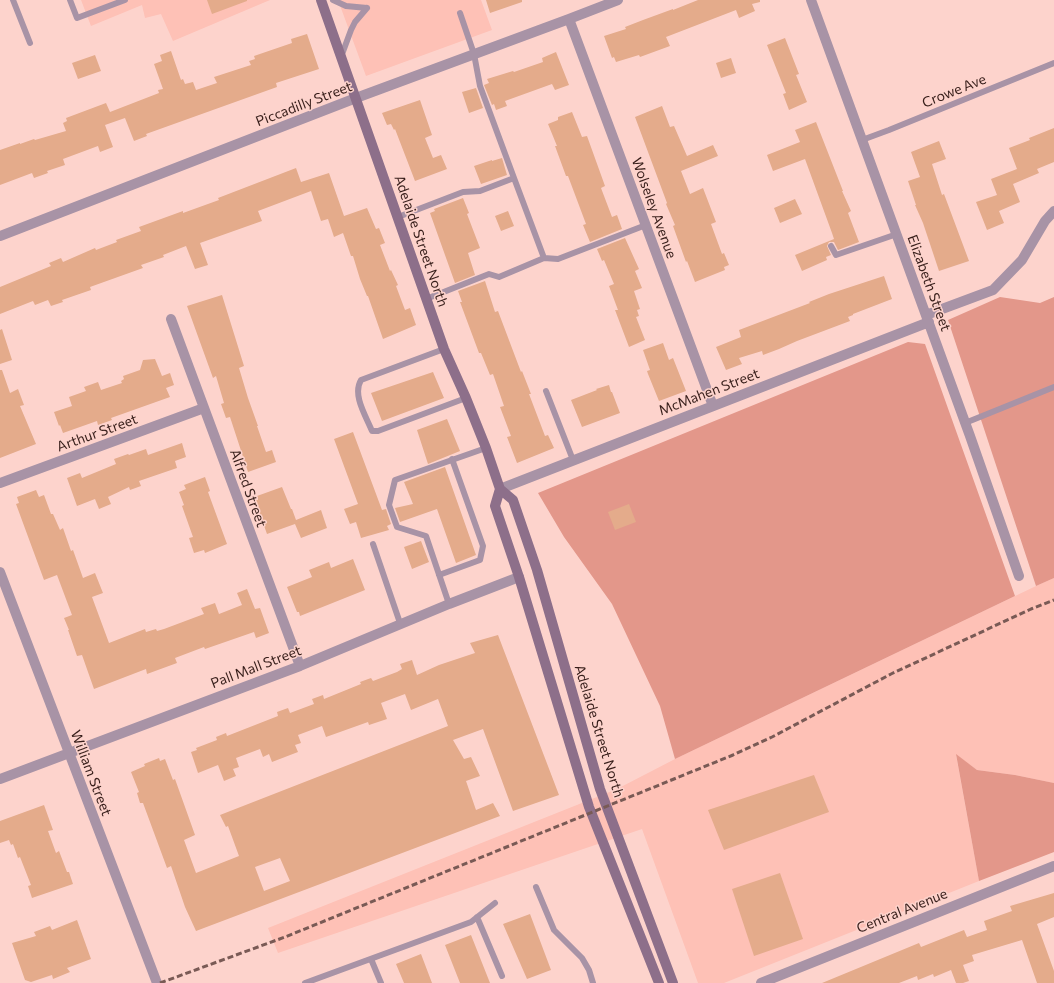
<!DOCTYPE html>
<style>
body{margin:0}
canvas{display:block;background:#fdd3cc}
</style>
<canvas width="1054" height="983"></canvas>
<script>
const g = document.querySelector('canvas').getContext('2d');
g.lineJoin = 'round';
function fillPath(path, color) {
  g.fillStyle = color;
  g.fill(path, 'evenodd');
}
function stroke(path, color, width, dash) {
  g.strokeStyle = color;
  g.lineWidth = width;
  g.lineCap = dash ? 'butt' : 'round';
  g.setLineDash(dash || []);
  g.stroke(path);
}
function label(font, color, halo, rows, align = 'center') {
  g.font = font + ' Commissioner,sans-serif';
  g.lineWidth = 3;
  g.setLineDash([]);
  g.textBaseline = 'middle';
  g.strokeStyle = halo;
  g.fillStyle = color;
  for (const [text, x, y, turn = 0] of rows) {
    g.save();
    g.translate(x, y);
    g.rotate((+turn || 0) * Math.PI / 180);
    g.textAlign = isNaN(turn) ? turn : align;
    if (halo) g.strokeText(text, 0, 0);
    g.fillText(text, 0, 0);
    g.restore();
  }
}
const built = new Path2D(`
 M81,0H270L173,41L161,14L145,18L142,5L91,26Z
 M338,0H481L492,30L366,76Z
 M1054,578V783L1015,775L977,770L956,755L979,881L724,983H698L642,829L278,953L268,928L617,789L675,759L1036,586Z`);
const green = new Path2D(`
 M1000,297L1040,303L1054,297V578L1036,586L948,320Z
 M908,342L925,344L1015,596L675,759L660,706L612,604L564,537L538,493Z
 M956,754L977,770L1015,775L1054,783V852L979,881Z`);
const building = new Path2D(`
 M207,0H247V1L212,14Z
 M486,0H522V2L490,13Z
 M698,0H760V2L752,4L755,11L739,18L736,10L666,37L670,46L640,57L639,55L616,62L614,57L612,58L604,36L626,29L625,27L643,20L673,9V10Z
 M307,34L319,69L276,83L277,87L146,134L147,136L134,141L125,118L105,125L113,147L100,152L98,146L63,159L65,165L47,171L48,173L34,178L32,173L0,185V150L20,143V144L34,139L35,140L66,131L63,123L67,121L66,118L106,103L110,112L159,93L158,90L163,89L154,64L162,61L160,55L171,51L181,80L183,79L185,84L193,82L196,90L217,83L214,77L251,65L249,61L255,59L254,56L292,43L291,39Z
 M785,38L799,74L796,75L807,102L789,110L783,94L786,93L767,45Z
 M556,52L569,85L555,90L552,84L505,101L507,106L496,110L494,104L492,105L484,85L489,83L487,79L513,71L514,72L543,62L542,58Z
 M95,55L101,71L78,79L72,63Z
 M731,58L736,73L721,78L716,63Z
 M476,88L483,108L469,113L462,92Z
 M420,100L432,135L425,138L433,158L441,155L447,169L415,181L395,129L394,130L391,124L387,125L382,113Z
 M662,106L670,127L674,126L687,156L713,145L718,156L681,171L690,194L703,188L716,222L711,224L722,254L724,253L729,265L724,267L725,270L695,282L687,261L686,262L673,226L675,225L666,204L667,203L635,117Z
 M572,112L582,137L587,136L605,186L601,188L612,217L617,215L622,229L590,242L583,225L586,224L568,176H566L555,146H557L548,124L558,120V117Z
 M816,122L843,191H842L851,211L848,213L859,242L838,250L834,242H829L827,246L831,255L826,257L827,260L802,271L795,255L834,239L832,233L805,159L773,171L767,155L800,142L795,130Z
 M1054,128V162L1037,169L1039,173L1013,184L1020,202L999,211L1004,223L987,230L976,202L997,195L991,179L1017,169L1009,148L1030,140L1029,138Z
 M939,141L946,159L932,164L942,195L944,194L969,261L939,271L923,223L915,205H916L908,181L920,177L911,152Z
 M502,158L507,175L481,184L474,166L492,160V161Z
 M296,168L301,182L329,173L344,216L367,208L376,229L379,228L385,243L380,245L390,271L391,270L398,285L396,286L405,310L410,308L416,325L383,339L368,296H367L360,279L353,256H351L343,233L334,237L328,219L321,221L311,191L258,211L262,221L200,243L208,265L195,269L186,246L163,255L164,257L141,265L143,268L90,287L91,290L62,300L63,302L51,306L48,300L35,305L33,301L0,314V287L51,266L49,263L61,258L63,262L95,248L96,250L117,242L116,240L141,231L139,227L183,211V213L219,200L218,198Z
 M463,198L469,213L467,214L480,248L468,253L475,275L455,283L430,213L435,211L434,209Z
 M795,199L802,214L780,223L774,208Z
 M508,211L514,226L501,231L495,216Z
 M625,238L639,269L635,271L642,288L634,291L640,309L637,310L639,316L636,317L645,340L629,347L615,310H618L609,286L614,284L604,260L602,261L597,249Z
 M884,276L892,299L853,314V315L848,317L850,321L797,341L779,349L763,355L762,351L739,358L742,364L726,370L716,347L741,337L739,330L810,303L809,302L829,294Z
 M485,281L495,312L498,311L521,372L522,371L531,394H529L545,436L548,435L554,448L517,463L507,437L511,436L500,407L504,406L493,374L490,375L481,353H479L460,302H462L458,291Z
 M222,295L244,366L239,368L248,398L258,426H257L266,452L272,450L276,462L248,472L230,417L226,418L221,404L224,403L216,376L213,378L187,306Z
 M2,329L12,360L0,364V330Z
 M663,343L669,360L673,358L686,391L659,401L648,374L647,371L650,370L643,350Z
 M155,359L162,376L170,373L174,385L166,388L170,397L111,418L112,420L98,425L97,421L63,433L60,425L59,426L54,412L72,406L69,397L86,391L84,387L98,382L101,390L122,383L121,381L124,379L123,376L140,370L143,360Z
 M0,370H2L10,393L18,389L24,405L20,406L36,444L0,458Z
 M433,372L444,398L382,421L371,393Z
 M609,385L611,392H612L620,413L582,427L571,400L597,390L596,389Z
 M447,419L460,451L428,464L417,430Z
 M353,432L382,510L386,509L391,524L387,526L389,530L361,538L356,522L350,524L344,509L358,504L334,439Z
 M182,443L186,457L175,461L177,468L139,481L141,486L130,490L129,487L108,497L111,504L99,509L95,499L77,506L67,478L80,473L82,478L116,464L114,459L128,454L129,455L146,449L148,455Z
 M445,467L476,555L456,563L437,509L400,522L395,508L413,504L404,482Z
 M205,477L210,491L208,492L227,544L205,553L204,550L194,553L189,538L193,537L182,506L184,505L179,492L186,489L184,485Z
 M282,487L291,509H292L296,520L321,510L327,528L301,538L295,524L267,534L255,500H258L257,496Z
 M36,490L39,497L44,495L51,514H53L60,530L63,528L71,551L73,550L83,578L95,573L103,593L92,597L109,643L145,629L146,632L156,629L157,631L164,629L204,614L201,608L215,603L219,614L242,605L237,593L247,589L255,609L260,608L269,633L256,638L254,632L205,649L204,647L175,658L177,663L147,674L146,669L94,689L82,655L77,656L68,630H69L64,618L72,615L57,575L44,580L16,504L19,503L17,497Z
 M629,504L636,522L615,530L608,512Z
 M421,541L429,562L412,569L404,547Z
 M353,559L365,590L300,616L299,612H297L287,587L312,577L309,570L329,562L331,568Z
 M498,635L559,795L513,811L483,729L453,740L464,759L471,757L480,776L466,781L476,810L493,803L500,816L196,931L185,907L171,866L167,868L143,803H140L137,793L139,792L131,772L145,766L144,764L159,758L160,761L165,759L173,780L175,779L195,835L184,840L196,873L239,856L228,826L226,827L220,815L448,726L438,699L411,710L405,694L381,703L387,719L369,725L368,722L326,737L322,726L298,735L301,743L295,745L298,752L272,762L269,754L263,757L260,749L236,758L239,767L233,769L236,776L224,781L218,765L198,773L191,752L197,750L196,748L217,740L216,737L226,733L227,736L278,716L277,712L288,708L290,713L314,704L312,699L323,695L324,699L361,684L360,682L371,678L373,681L397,672L402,669L400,664L412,660L417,675L439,665L475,653L470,643ZM280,858L290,881L264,891L255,867Z
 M814,775L829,812L724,850L708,810Z
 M44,805L53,830L48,831L56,853L59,851L67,872H69L73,884L32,898L28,886L31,885L20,857L18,858L13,844L11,845L9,840L0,843V821Z
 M780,873L803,939L754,956L732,889Z
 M1054,893V917L1037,924L1054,971V983H1037L1022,940L972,955L974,961L963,965L969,981L963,983H956L951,970L934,977L933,974L918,980L917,976L899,983H822L919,943L921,947L964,930L967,937L987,930L984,921L1012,911L1010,906Z
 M530,914L551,970L527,979L503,924Z
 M77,920L91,959L67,968L70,972L53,979L52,975L31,982L25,980L12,943L36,936L34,932L50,926L52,930Z
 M471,935L490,983H460L445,945Z
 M421,954L432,983H404L396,964Z`);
const service = new Path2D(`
 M13,0L30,43
 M70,0L77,18L125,0
 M333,0L346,6L367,8
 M341,57L351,30L355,22L367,8
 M862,140L889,130L1054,63
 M398,217L463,192L480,191L514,178L480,86L474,54L460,13
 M831,246L836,255L897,234
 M544,258L558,259L646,225
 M426,299L489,274L499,277L544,258L514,178
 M444,349L361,380C352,395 366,416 372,431H378L466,398
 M546,391L573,460
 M965,423L1054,387
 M373,544L400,623
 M439,575L480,560L483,546L452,459
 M449,604L426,536L397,527L389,505L395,480L486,448
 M536,887L554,930L582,958L589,970L593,983
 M477,917L502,976
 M371,959L381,983
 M305,983L471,922L495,903`);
const minor = new Path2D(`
 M811,0L970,436L1019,576
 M569,19L713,406
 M0,236L356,98L569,19L618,0
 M926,315L993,290L1022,260L1045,221L1054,211
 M171,319L300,666
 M0,483L204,408
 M500,489L929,322
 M0,572L157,983
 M0,779L300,666L449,604L519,577`);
const tertiary = new Path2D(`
 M761,983L1054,866`);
const secondary = new Path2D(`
 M321,0L444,349L466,398L486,448L500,489L513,500L537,570L600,789L673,983
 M500,489L495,506L519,577L589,807L659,983`);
const rail = new Path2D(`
 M160,983L285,937L733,755L772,737L891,674L1031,609L1054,600`);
const streetNames = [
 ["Crowe Ave",954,91,-22],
 ["Piccadilly Street",304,104,-21],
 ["Wolseley Avenue",654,208,70],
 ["Adelaide Street North",421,241,71],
 ["Elizabeth Street",929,283,70],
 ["McMahen Street",709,392,-21],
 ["Arthur Street",97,433,-20],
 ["Alfred Street",248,488,70],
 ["Pall Mall Street",256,667,-21],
 ["Adelaide Street North",599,731,73],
 ["William Street",91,773,69],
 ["Central Avenue",902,911,-22]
];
fillPath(built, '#fec1b6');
fillPath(green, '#e3978a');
fillPath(building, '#e4ab8b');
stroke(service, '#a893a6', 6);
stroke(minor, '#a893a6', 10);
stroke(tertiary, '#a893a6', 10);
stroke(secondary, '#8d6f8a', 10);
stroke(rail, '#795a55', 3, [6, 3]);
label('14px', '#371e1a', '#fdd3cc', streetNames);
</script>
